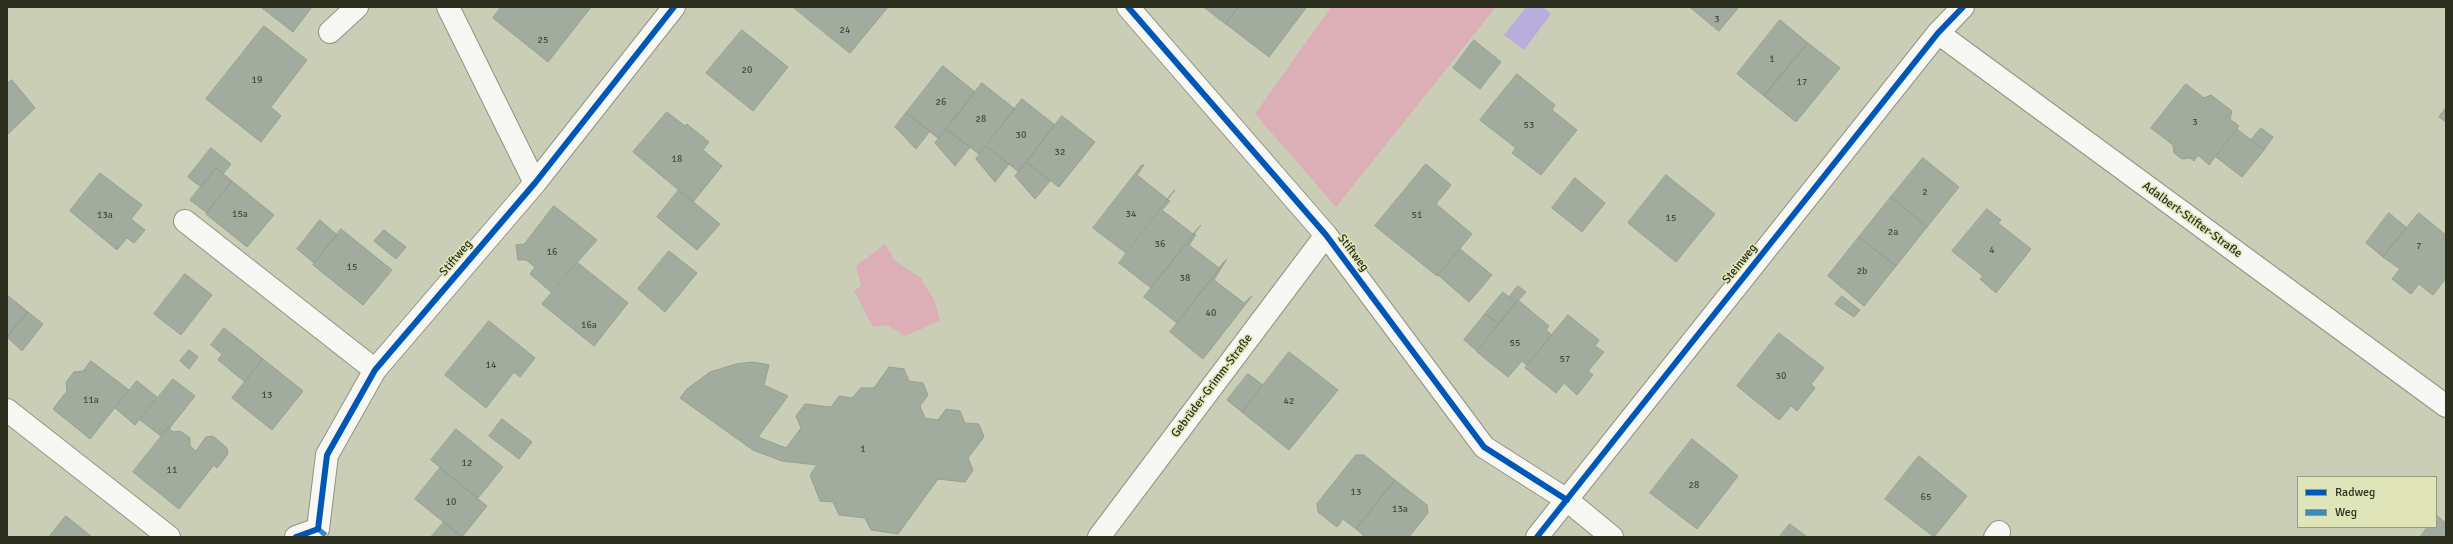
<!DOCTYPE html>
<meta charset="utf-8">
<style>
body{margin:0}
#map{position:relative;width:2453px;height:544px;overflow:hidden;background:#cbceb6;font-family:Signika,sans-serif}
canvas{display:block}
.frame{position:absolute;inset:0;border:8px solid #2c2f1d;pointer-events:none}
.legend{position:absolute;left:2297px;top:476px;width:140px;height:52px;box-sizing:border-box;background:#dfe5b9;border:1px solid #979c7b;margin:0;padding:5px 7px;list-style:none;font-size:12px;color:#2c2f1d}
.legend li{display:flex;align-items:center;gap:8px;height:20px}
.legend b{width:20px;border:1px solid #979c7b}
</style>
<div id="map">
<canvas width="2453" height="544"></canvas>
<div class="frame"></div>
<ul class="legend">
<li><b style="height:5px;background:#0057b8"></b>Radweg</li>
<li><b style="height:5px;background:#3a8abf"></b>Weg</li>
</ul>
</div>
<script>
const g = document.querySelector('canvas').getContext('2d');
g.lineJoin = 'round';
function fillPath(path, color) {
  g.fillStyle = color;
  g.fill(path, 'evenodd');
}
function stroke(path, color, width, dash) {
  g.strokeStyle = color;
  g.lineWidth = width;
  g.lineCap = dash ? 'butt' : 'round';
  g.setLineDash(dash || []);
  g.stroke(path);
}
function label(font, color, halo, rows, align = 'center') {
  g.font = font + ' Signika,sans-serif';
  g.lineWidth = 3;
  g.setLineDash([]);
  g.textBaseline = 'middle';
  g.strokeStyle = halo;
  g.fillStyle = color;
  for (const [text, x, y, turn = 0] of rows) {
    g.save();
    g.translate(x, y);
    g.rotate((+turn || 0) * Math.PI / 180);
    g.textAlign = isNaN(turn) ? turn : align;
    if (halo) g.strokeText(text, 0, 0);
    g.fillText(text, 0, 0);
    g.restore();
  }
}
const green = new Path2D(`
 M1331,7H1496L1336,207L1255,114Z
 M885,244L895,261L921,278L935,302L940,321L905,336L888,325L873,327L854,291L861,286L856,266Z`);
const water = new Path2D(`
 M1526,7H1543L1551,14L1524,50L1504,35Z`);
const building = new Path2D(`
 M264,7H312L293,32L262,8Z
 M501,7H591L548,62L493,18Z
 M793,7H888L850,53Z
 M1204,7H1238L1226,24Z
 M1238,7H1304L1306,8L1269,57L1226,24Z
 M1690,7H1739L1719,31Z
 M1780,20L1808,43L1764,96L1737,74Z
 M264,26L307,60L271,107L281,116L261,142L206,99Z
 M742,30L788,67L753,111L706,73Z
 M1474,40L1501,62L1480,89L1453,68Z
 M1808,43L1840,68L1796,122L1764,96Z
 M943,66L975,92L939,139L906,113Z
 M1517,74L1555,105L1552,110L1577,130L1541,175L1512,153L1516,148L1480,120Z
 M12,80L35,108L7,135V84Z
 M982,83L1015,109L979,154L946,129Z
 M2186,84L2204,98L2211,95L2232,111L2230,119L2239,126L2209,165L2198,155L2194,161L2190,158L2182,159L2174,153L2173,145L2151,128Z
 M1022,99L1055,125L1019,172L986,146Z
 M2446,108V122L2439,117Z
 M667,112L685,126L687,124L709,142L703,150L722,166L693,202L633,152Z
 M906,113L930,131L916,149L895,127Z
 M1062,116L1095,142L1059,187L1026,162Z
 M2261,128L2273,137L2264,150L2251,140Z
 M946,129L970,147L955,166L935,143Z
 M2237,129L2264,150L2242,177L2216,157Z
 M986,146L1009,164L995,182L976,159Z
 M211,148L231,164L223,174L216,168L201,187L188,177Z
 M1923,158L1959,187L1927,227L1891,197Z
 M1026,162L1050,181L1035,199L1015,176Z
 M1426,164L1451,185L1436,204L1472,234L1437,276L1375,226Z
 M1142,165H1144L1137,175L1167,199L1175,190L1126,253L1093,228Z
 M216,168L232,181L207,213L190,200Z
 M100,173L142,205L131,219L145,230L134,243L127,238L117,250L70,211Z
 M1666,175L1715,214L1676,262L1628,223Z
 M1575,178L1605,203L1582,232L1552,208Z
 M232,181L274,215L247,247L206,214Z
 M679,190L720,224L697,250L657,217Z
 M1891,197L1927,227L1896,266L1859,237Z
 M1168,200L1170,201L1162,210L1193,234L1201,225L1151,288L1119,263Z
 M554,206L597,240L551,292L530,274L535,267L526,260H518L516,245L524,244Z
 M1987,209L2001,220L1998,223L2031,249L1996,293L1980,279L1983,276L1952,251Z
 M2389,213L2407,228L2383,257L2366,243Z
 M2419,213L2446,235V278L2433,295L2419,284L2411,294L2392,279L2400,269L2383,257Z
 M320,220L337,235L314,263L297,249Z
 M341,229L392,270L363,305L313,265Z
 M384,230L406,247L396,259L374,241Z
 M1194,234L1196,235L1189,245L1219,268L1226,260L1177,323L1144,297Z
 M1859,237L1896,266L1864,306L1828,276Z
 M1460,249L1492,275L1469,302L1438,275Z
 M669,251L697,273L665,312L638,289Z
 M1226,260L1214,280L1244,303L1252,296L1203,359L1170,332Z
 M578,263L628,303L594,346L542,304Z
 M185,274L212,295L181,335L154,314Z
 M1518,286L1526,292L1516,303L1509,297Z
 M1503,292L1516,303L1499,324L1485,314Z
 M7,295L28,312L7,337Z
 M1842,296L1860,310L1854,317L1835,304Z
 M1518,300L1549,326L1546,330L1552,335L1527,365L1522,361L1508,377L1477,352Z
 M28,312L43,324L22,351L7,337Z
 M1485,314L1499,324L1477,351L1464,340Z
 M1568,315L1599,340L1595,346L1604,352L1588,371L1593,375L1577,395L1564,383L1556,393L1525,368Z
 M489,321L535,358L520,377L514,372L486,408L445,375Z
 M224,328L263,359L245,382L218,360L222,354L211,345Z
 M1779,333L1824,368L1811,384L1815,388L1797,411L1791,406L1779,420L1737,386Z
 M189,350L198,357L189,369L180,361Z
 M1289,352L1338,390L1289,450L1242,412Z
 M263,359L303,391L272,430L232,398Z
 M91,361L129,390L90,439L53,409L67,391L66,382L74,372L83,371Z
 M753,362L769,365L764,385L788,396L758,437L786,448L801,428L796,416L805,404L831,407L839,396L852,398L861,388H874L889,367L904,369L909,381L923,383L928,395L920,406L925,418L938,420L946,409L960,411L965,423L979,424L984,437L968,458L973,470L965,482L938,479L898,534L871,530L865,518L839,515L833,502L820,501L810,475L817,465L782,461L753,450L680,398L687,389L710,372L736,364Z
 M1248,374L1263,385L1242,412L1227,400Z
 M173,379L195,396L169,429L168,428L161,436L140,420Z
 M137,381L157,397L135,425L115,408Z
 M502,419L532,442L519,459L489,436Z
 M168,428L173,432L180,431L190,438V446L196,451L206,437L213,436L227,448L228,454L217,468L214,465L179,509L133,472Z
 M456,429L503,467L478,498L431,460Z
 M1692,439L1738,476L1697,529L1650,493Z
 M1356,455H1364L1395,480L1356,529L1343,519L1337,527L1318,512L1317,504Z
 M1919,456L1967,496L1934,537L1885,499Z
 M440,468L487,506L462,537L415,499Z
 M1395,480L1427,505L1428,513L1409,537H1365L1356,529Z
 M2436,515L2446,523V537H2420L2427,527H2436Z
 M66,516L92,537H49Z
 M444,522L462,537H431Z
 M1790,524L1807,537H1779Z`);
const service = new Path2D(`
 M7,410L169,537
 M1567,500L1612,537
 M1995,537L1999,532`);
const minor = new Path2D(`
 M448,7L535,183
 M1128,7L1326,235L1484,447L1567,500
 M330,32L357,7
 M1938,33L2446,406
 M185,221L375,370
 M296,537L318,529L327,455L375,370L535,183L674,7
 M1099,537L1326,235
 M1537,537L1938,33L1963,7`);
const quiet = new Path2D(`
 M318,529L328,537`);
const cycleway = new Path2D(`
 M1128,7L1326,235L1484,447L1567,500
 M296,537L318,529L327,455L375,370L535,183L674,7
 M1537,537L1938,33L1963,7`);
const numberNames = [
 ["3",1717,19],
 ["24",845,30],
 ["25",543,40],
 ["1",1772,59],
 ["20",747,70],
 ["19",257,80],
 ["17",1802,82],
 ["26",941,102],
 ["28",981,119],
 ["3",2195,122],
 ["53",1529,125],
 ["30",1021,135],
 ["32",1060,152],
 ["18",677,159],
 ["2",1925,192],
 ["15a",240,214],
 ["34",1131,214],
 ["13a",105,215],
 ["51",1417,215],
 ["15",1671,218],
 ["2a",1893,232],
 ["36",1160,244],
 ["7",2419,246],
 ["4",1992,250],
 ["16",552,252],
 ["15",352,267],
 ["2b",1862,271],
 ["38",1185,278],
 ["40",1211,313],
 ["16a",589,325],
 ["55",1515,343],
 ["57",1565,359],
 ["14",491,365],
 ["30",1781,376],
 ["13",267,395],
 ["11a",91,400],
 ["42",1289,401],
 ["1",863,449],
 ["12",467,463],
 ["11",172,470],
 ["28",1694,485],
 ["13",1356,492],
 ["65",1926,497],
 ["10",451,502],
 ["13a",1400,509]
];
const streetNames = [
 ["Adalbert-Stifter-Straße",2192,220,36],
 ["Stiftweg",1353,253,53],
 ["Stiftweg",456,258,-50],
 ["Steinweg",1740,264,-51],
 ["Gebrüder-Grimm-Straße",1212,386,-53]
];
fillPath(green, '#dcafb7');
fillPath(water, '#b9addc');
fillPath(building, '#a1ac9e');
stroke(building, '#95a092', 1);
stroke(service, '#929482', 24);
stroke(minor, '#929482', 24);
stroke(service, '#f7f8f4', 22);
stroke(minor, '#f7f8f4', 22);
stroke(quiet, '#3a8abf', 5, [10, 5]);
stroke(cycleway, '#0057b8', 6);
label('10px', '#494e3d', null, numberNames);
label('12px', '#2c2f1d', '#dfe5b9', streetNames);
</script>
